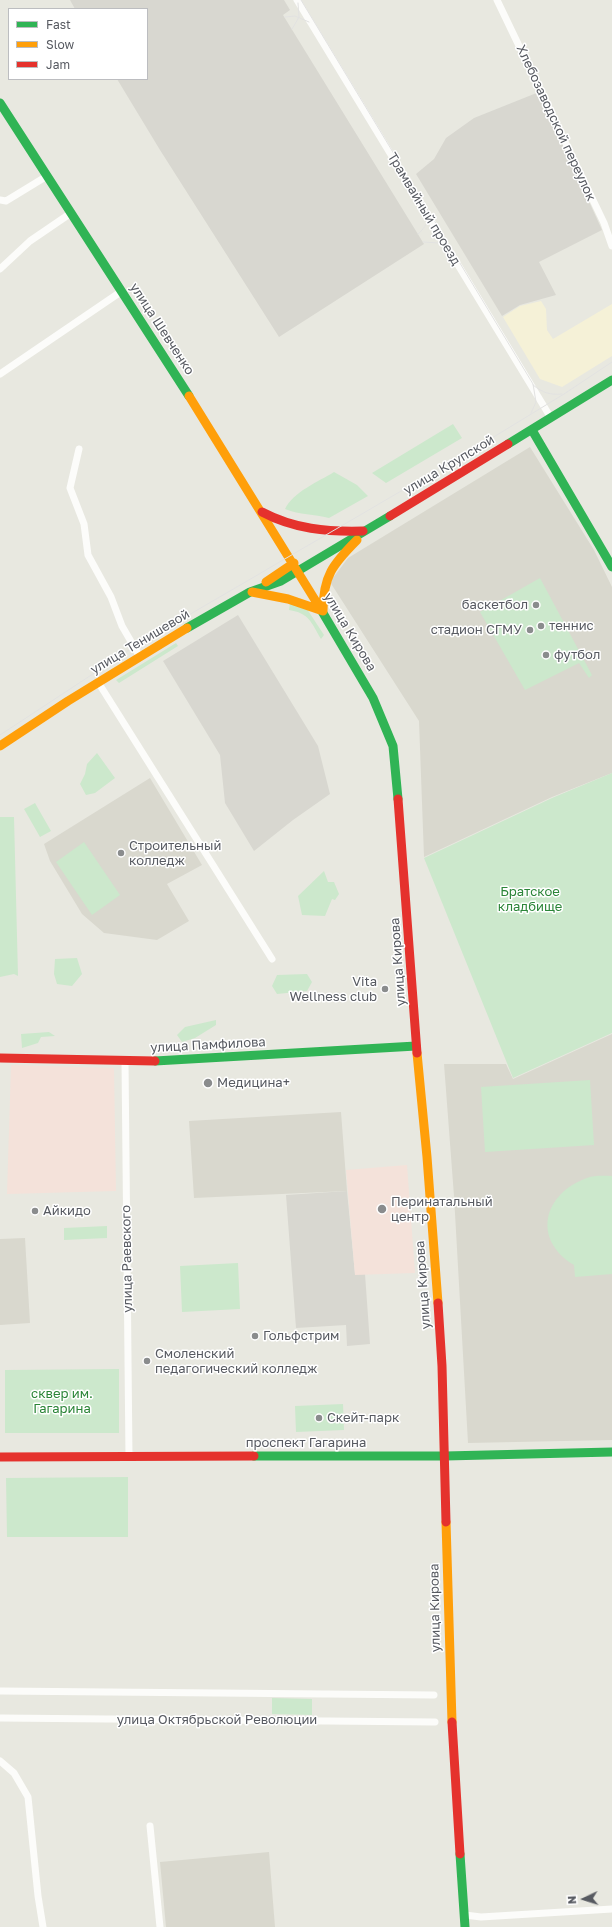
<!DOCTYPE html>
<meta charset="utf-8">
<style>
body{margin:0}
#map{position:relative;width:612px;height:1927px;overflow:hidden;background:#e8e8e0;font-family:"Golos Text",sans-serif}
canvas{display:block}
.legend{position:absolute;left:8px;top:8px;width:140px;height:72px;box-sizing:border-box;background:#fff;border:1px solid #bcbdc0;margin:0;padding:5px 7px;list-style:none;font-size:12px;color:#575a61}
.legend li{display:flex;align-items:center;gap:8px;height:20px}
.legend b{width:20px;border:1px solid #bcbdc0}
.north{position:absolute;left:564px;top:1879px;width:40px;height:40px;-webkit-text-stroke:3px #fff;paint-order:stroke;rotate:266deg;font-size:11px;font-weight:700;line-height:16px;text-align:center;color:#575a61}
.north::after{content:'';display:block;margin:auto;width:14px;height:18px;background:#575a61;clip-path:polygon(50% 0,100% 100%,50% 72%,0 100%)}
</style>
<div id="map">
<canvas width="612" height="1927"></canvas>
<ul class="legend">
<li><b style="height:5px;background:#30b455"></b>Fast</li>
<li><b style="height:5px;background:#ff9f0a"></b>Slow</li>
<li><b style="height:5px;background:#e5322d"></b>Jam</li>
</ul>
<div class="north">N</div>
</div>
<script>
const g = document.querySelector('canvas').getContext('2d');
g.lineJoin = 'round';
function fillPath(path, color) {
  g.fillStyle = color;
  g.fill(path, 'evenodd');
}
function stroke(path, color, width, dash) {
  g.strokeStyle = color;
  g.lineWidth = width;
  g.lineCap = dash ? 'butt' : 'round';
  g.setLineDash(dash || []);
  g.stroke(path);
}
function label(font, color, halo, rows, align = 'center') {
  g.font = font + ' "Golos Text",sans-serif';
  g.lineWidth = 3;
  g.setLineDash([]);
  g.textBaseline = 'middle';
  g.strokeStyle = halo;
  g.fillStyle = color;
  for (const [text, x, y, turn = 0] of rows) {
    g.save();
    g.translate(x, y);
    g.rotate((+turn || 0) * Math.PI / 180);
    g.textAlign = isNaN(turn) ? turn : align;
    if (halo) g.strokeText(text, 0, 0);
    g.fillText(text, 0, 0);
    g.restore();
  }
}
const commercial = new Path2D(`
 M541,301L546,309L547,330L553,339L612,304V356L562,387L540,379L503,317L520,306Z`);
const industrial = new Path2D(`
 M70,0H284L290,10L283,15L424,244L279,337L160,150L117,79H147V9H75Z
 M539,92L602,230L539,262L556,295L520,305L502,316L416,174L434,159L446,138L474,118Z
 M238,615L318,746L330,794L293,820L254,851L225,803L220,755L163,661Z
 M347,1191L355,1274H365L370,1344L347,1346L346,1325L296,1328L286,1195Z`);
const education = new Path2D(`
 M530,447L594,550L612,587V773L552,797L424,857L419,721L330,582L348,558Z
 M150,778L202,865L167,884L189,921L157,940L104,933L82,914L50,861L44,844Z
 M612,1034V1440L468,1443L454,1196L444,1064H506L513,1079Z
 M341,1112L347,1191L194,1198L189,1121Z
 M25,1238L30,1323L0,1325V1239Z
 M269,1852L275,1927H166L160,1862Z`);
const medical = new Path2D(`
 M11,1065L114,1068L116,1191L7,1194Z
 M407,1165L415,1273L355,1275L346,1170Z`);
const green = new Path2D(`
 M453,424L462,438L386,483L372,473Z
 M334,472L357,485L368,496L329,518C314,514 300,515 285,509C293,492 318,482 334,472Z
 M540,578L592,675L589,678L579,663L525,690L480,612Z
 M290,603L307,609L324,635L321,639C311,622 309,613 289,610Z
 M176,643L178,646L119,683L116,680Z
 M97,753L115,778L95,793L86,795L80,784L85,774L87,764Z
 M612,773V1033L513,1078L424,858L552,798Z
 M35,803L51,831L40,837L24,809Z
 M0,817H14L18,976L14,974L0,977Z
 M84,842L120,895L92,915L56,862Z
 M324,871L328,882H334L339,894L335,900L332,899L325,916L302,915L298,896Z
 M77,958L82,974L72,986L57,984L54,974L55,959Z
 M307,974L312,982L307,991L277,994L272,986L277,975Z
 M216,1020V1025L195,1038L182,1042L177,1035L185,1027Z
 M49,1032L55,1036L41,1037L38,1043L22,1048L21,1034Z
 M590,1080L594,1145L485,1152L481,1087Z
 M612,1176V1274L575,1277L574,1265C531,1239 544,1193 587,1178C595,1175 604,1176 612,1176Z
 M107,1226V1238L64,1240V1228Z
 M238,1263L240,1309L182,1312L180,1266Z
 M119,1369V1433H5V1370Z
 M343,1404L344,1430L296,1432L295,1406Z
 M128,1477V1537H7L6,1478Z
 M272,1698L312,1699V1715L272,1714Z`);
const street = new Path2D(`
 M297,0L551,418
 M497,0L604,223L612,246
 M0,200L6,201L47,176
 M0,269L30,241L71,213
 M0,374L122,291
 M79,449L70,488L84,524L88,555L111,597L122,626L140,657
 M98,682L272,959
 M125,1061L129,1457
 M0,1691L434,1695
 M0,1718L435,1722
 M0,1761L14,1773L28,1797L38,1896L43,1927
 M150,1826L160,1927
 M465,1915L481,1917L612,1909`);
const fast = new Path2D(`
 M0,103L189,396
 M532,430L612,567
 M508,444L612,380
 M320,608L373,698L393,746L398,799
 M187,628L250,592L281,581L390,516
 M155,1061L416,1046
 M254,1456H445L612,1452
 M460,1854L465,1927`);
const slow = new Path2D(`
 M189,396L320,608
 M266,582L294,563
 M252,592L288,599L323,611
 M323,611C323,576 333,564 357,540
 M0,746L68,701L187,628
 M417,1053L427,1157L438,1303
 M446,1522L452,1722`);
const jam = new Path2D(`
 M262,512C294,529 327,532 363,531
 M390,516L508,444
 M398,799L417,1053
 M0,1058L155,1061
 M438,1303L442,1366L446,1522
 M0,1457L254,1456
 M452,1722L460,1854`);
const tram = new Path2D(`
 M301,0L533,384L536,402L531,413
 M285,17L295,16L309,22
 M292,29L299,17L298,3
 M418,234C426,227 429,221 428,210
 M423,242L439,243L446,248
 M533,385C543,393 550,395 562,394
 M0,735L134,647L492,438L564,394L612,362`);
const markers = [
 [536,605,4,"#8a8c8d"],
 [541,626,4,"#8a8c8d"],
 [530,630,4,"#8a8c8d"],
 [546,655,4,"#8a8c8d"],
 [121,853,4,"#8a8c8d"],
 [385,989,4,"#8a8c8d"],
 [208,1083,5,"#8a8c8d"],
 [382,1209,5,"#8a8c8d"],
 [35,1211,4,"#8a8c8d"],
 [255,1336,4,"#8a8c8d"],
 [147,1361,4,"#8a8c8d"],
 [319,1418,4,"#8a8c8d"]
];
const streetNames = [
 ["Хлебозаводской переулок",556,123,65],
 ["Трамвайный проезд",424,209,59],
 ["улица Шевченко",162,329,57],
 ["улица Крупской",449,465,-31],
 ["улица Кирова",350,632,59],
 ["улица Тенишевой",140,642,-31],
 ["улица Кирова",398,962,-94],
 ["улица Памфилова",208,1045,-3],
 ["улица Раевского",127,1259,-91],
 ["улица Кирова",423,1285,-94],
 ["проспект Гагарина",306,1443],
 ["улица Кирова",435,1608,-91],
 ["улица Октябрьской Революции",217,1720]
];
const poiNames = [
 ["баскетбол",528,605,"right"],
 ["теннис",549,626],
 ["стадион СГМУ",522,630,"right"],
 ["футбол",554,655],
 ["Строительный",129,846],
 ["колледж",129,861],
 ["Vita",377,982,"right"],
 ["Wellness club",377,997,"right"],
 ["Медицина+",217,1083],
 ["Перинатальный",391,1202],
 ["центр",391,1217],
 ["Айкидо",43,1211],
 ["Гольфстрим",263,1336],
 ["Смоленский",155,1354],
 ["педагогический колледж",155,1369],
 ["Скейт-парк",327,1418]
];
const parkNames = [
 ["Братское",530,892],
 ["кладбище",530,907],
 ["сквер им.",62,1394],
 ["Гагарина",62,1409]
];
fillPath(commercial, '#f5f1d7');
fillPath(industrial, '#d8d7d0');
fillPath(education, '#d9d8ce');
fillPath(medical, '#f4e2da');
fillPath(green, '#cce8cc');
stroke(street, '#fcfcfa', 7);
stroke(fast, '#30b455', 9);
stroke(slow, '#ff9f0a', 9);
stroke(jam, '#e5322d', 9);
stroke(tram, '#e2e2e1', 1);
for (const [x, y, r, color] of markers) {
  const dot = new Path2D();
  dot.arc(x, y, r, 0, 2 * Math.PI);
  g.fillStyle = color;
  g.fill(dot);
  stroke(dot, '#fff', 1.5);
}
label('13px', '#575a61', '#fff', streetNames);
label('13px', '#575a61', '#fff', poiNames, 'left');
label('13px', '#2b8538', '#fff', parkNames);
</script>
